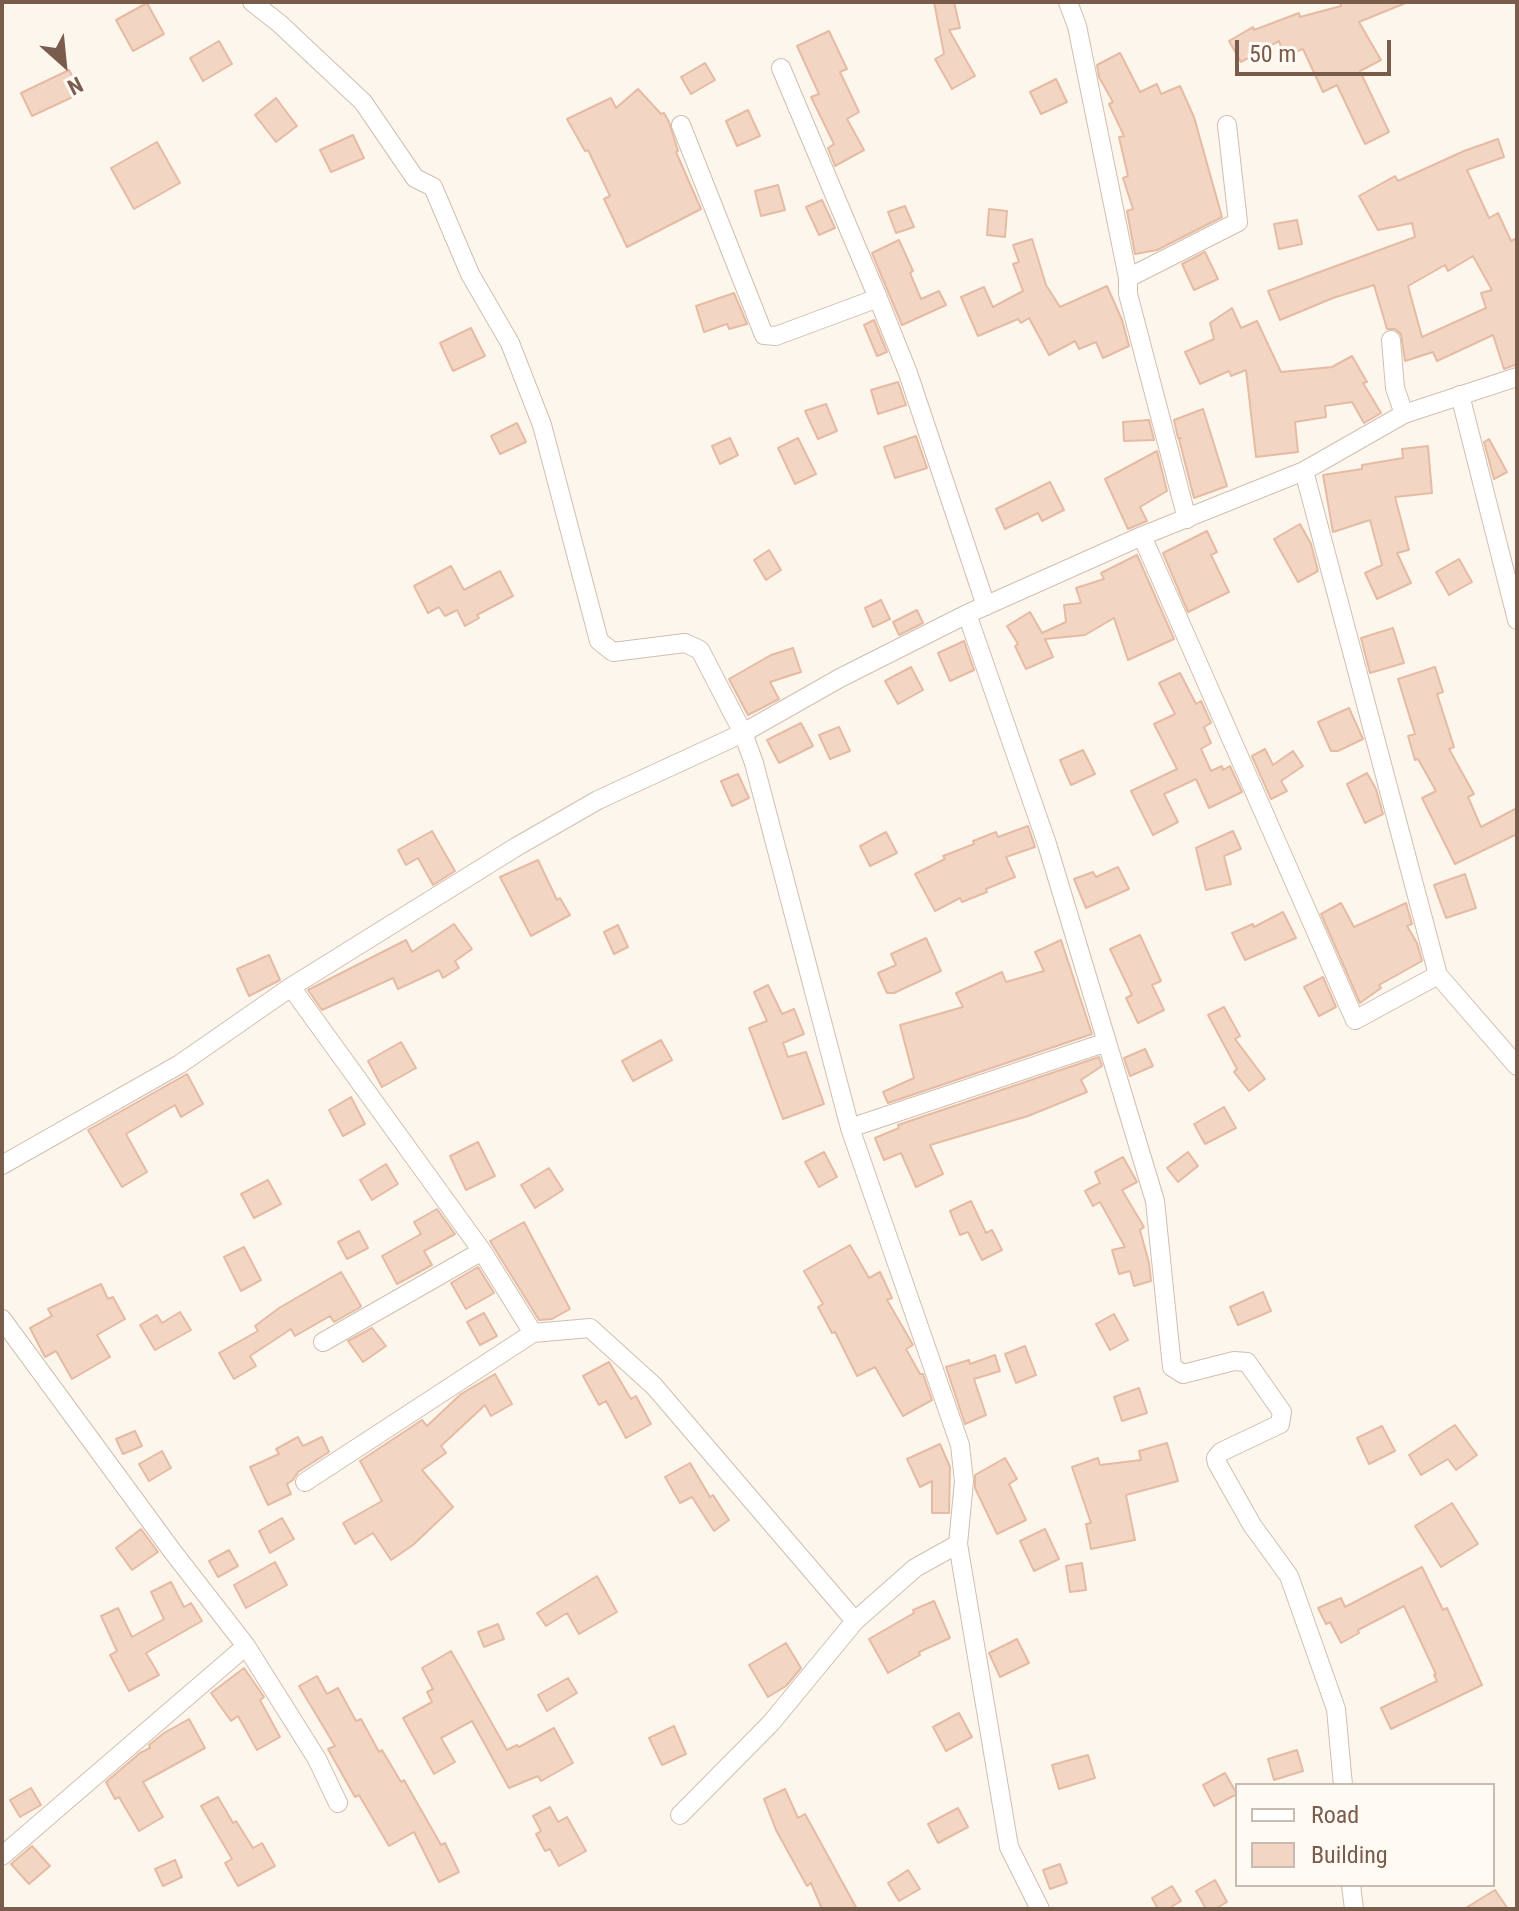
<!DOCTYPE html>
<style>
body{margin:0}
#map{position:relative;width:1519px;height:1911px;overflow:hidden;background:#fdf6ec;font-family:"Roboto Condensed",sans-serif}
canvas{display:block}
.frame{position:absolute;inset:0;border:4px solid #7a5c4d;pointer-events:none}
.legend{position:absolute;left:1235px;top:1783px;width:260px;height:104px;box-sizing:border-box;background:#fffaf3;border:2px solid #cabbb1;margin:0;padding:10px 14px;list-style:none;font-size:24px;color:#7a5c4d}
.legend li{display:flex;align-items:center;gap:16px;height:40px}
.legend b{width:40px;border:2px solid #cabbb1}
.north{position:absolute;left:24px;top:24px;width:80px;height:80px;-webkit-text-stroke:6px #fffaf3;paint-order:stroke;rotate:153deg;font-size:22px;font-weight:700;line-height:32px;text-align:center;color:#7a5c4d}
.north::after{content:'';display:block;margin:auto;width:28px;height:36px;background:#7a5c4d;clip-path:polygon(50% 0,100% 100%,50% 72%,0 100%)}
.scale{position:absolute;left:1235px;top:40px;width:156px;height:36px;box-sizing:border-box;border:4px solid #7a5c4d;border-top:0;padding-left:10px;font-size:24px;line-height:28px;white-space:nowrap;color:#7a5c4d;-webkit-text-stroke:6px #fffaf3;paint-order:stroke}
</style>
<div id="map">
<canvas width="1519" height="1911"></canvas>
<div class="frame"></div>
<ul class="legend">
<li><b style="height:10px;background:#fff"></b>Road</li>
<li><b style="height:22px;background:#f3d5c3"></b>Building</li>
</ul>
<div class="north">N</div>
<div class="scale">50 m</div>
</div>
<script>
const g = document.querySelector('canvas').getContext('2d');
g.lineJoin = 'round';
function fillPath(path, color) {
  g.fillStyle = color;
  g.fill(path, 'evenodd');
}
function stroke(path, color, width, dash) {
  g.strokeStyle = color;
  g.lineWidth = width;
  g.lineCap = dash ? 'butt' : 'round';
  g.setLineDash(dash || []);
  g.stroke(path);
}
const building = new Path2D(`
 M934,2H954L960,28L949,30L975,76L952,89L935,59L944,54Z
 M1340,2H1408L1359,22L1381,60L1360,71L1389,132L1365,144L1337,85L1323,92L1303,49L1284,56L1279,41L1241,62L1229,41L1253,27L1254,30L1299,13L1300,17L1341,6Z
 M147,3L164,34L133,51L116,20Z
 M829,31L847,69L840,72L859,112L847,119L864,150L835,166L828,148L834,144L811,97L819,94L797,46Z
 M219,41L232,64L203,81L190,58Z
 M1120,53L1140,92L1157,84L1161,94L1180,86L1194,117L1222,217L1157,250L1135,254L1127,211L1133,209L1123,178L1128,176L1119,137L1124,136L1109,104L1113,102L1099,77L1097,65Z
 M705,63L715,80L691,94L681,77Z
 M69,70L81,93L32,116L21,93Z
 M1056,79L1067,102L1041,114L1030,92Z
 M638,89L661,114L664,113L669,122L678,151L676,152L701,209L627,247L604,199L610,196L588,150L585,151L567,119L611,98L616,108Z
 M276,98L297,126L276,142L255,115Z
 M748,110L760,136L737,146L726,121Z
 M353,135L364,158L331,172L320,150Z
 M1498,139L1504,157L1467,170L1489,218L1498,213L1511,241L1517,238V364L1504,369L1493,335L1437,361L1433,352L1405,361L1401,334L1395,329H1387L1374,285L1333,298L1280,320L1268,291L1415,237L1412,223L1378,230L1359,196L1395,176L1398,181L1464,151ZM1473,256L1492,290L1481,293L1486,308L1422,337L1408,286L1445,265L1448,271Z
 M157,142L180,183L134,209L111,168Z
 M778,185L785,210L761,216L755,191Z
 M822,200L835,228L819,235L806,207Z
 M905,206L914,227L896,233L888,212Z
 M989,209L1007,211L1005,237L987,235Z
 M1297,220L1302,244L1279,249L1274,224Z
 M1032,239L1046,285L1060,307L1107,286L1122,320L1129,346L1103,358L1096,342L1079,349L1075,341L1049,355L1029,318L1021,323L1018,319L978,336L961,297L984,287L993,307L1023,291L1013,264L1019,262L1013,245Z
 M899,240L913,271L910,273L921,299L939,291L946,305L902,325L872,253Z
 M1205,252L1218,279L1194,290L1182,264Z
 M734,293L747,324L729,329L727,324L704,332L696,306Z
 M1232,308L1241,328L1257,321L1281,372L1332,367L1352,356L1367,382L1363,383L1381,413L1364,423L1352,402L1325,406L1326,417L1295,422L1298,452L1256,457L1246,370L1231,376L1229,371L1200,384L1185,352L1214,339L1210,323Z
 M874,320L887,352L877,356L864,325Z
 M471,328L485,356L453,371L440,343Z
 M898,382L906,405L878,414L871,390Z
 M826,404L837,431L818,439L805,411Z
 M1203,409L1227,486L1194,498L1179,439L1181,438H1178L1174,420Z
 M1149,420L1154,440L1124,441L1123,422Z
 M517,423L526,442L500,454L491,436Z
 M916,436L927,468L895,478L884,447Z
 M730,438L738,455L720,464L712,446Z
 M798,438L816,474L795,484L778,448Z
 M1489,439L1507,472L1494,479L1484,442Z
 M1428,446L1432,493L1395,497L1409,550L1397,553L1411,583L1377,599L1365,573L1382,565L1370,520L1333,532L1323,475L1362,469V465L1403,458L1402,449Z
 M1157,451L1167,491L1140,507L1147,521L1128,529L1105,479Z
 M1050,482L1064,510L1042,521L1038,513L1005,529L996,509Z
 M1300,524L1311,544L1318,571L1298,582L1274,539Z
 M1207,531L1217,552L1211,555L1229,592L1188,612L1163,553Z
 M769,550L781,570L766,580L754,560Z
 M1137,555L1174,639L1128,660L1114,618L1085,635L1045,639L1053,657L1026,669L1015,646L1018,644L1007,626L1030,612L1042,633L1066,622L1064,605L1081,603L1076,588L1104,579L1101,573Z
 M1459,559L1472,582L1449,595L1436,572Z
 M451,566L464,590L500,571L513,596L477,615L479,618L465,626L457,610L445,616L439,607L428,613L414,586Z
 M881,600L890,619L873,627L865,608Z
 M917,610L923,623L899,635L893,622Z
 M1393,628L1404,663L1370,673L1361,638Z
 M964,641L974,670L950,681L938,653Z
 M793,648L801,672L770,682L779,699L748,715L729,679L771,655Z
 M911,667L923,690L898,704L885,681Z
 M1435,667L1443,692L1437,694L1454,747L1449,749L1474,794L1468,797L1481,827L1517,808V834L1455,864L1422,798L1436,791L1418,759L1415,760L1408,736L1415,734L1398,679Z
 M1180,673L1196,704L1201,701L1211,723L1204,727L1211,743L1201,749L1211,771L1222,766L1223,770L1230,766L1242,792L1209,808L1196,779L1164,794L1178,822L1153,835L1131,791L1177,769L1154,724L1175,714L1159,683Z
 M1349,708L1363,739L1338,751H1331L1318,722Z
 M801,723L813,746L779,763L767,740Z
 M839,727L850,751L830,759L819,735Z
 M1265,749L1273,765L1293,751L1303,766L1281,781L1287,791L1271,799L1252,756Z
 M1083,750L1095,774L1071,785L1060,760Z
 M1367,773L1376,789L1383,814L1365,823L1347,784Z
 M738,774L749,798L732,806L721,781Z
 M1028,826L1035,847L1006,857L1015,877L986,889L987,892L962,902L960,898L935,911L915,874L945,859L943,856L974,844L973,841L996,832L998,837Z
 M432,831L455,871L433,885L418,858L406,865L398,850Z
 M1233,831L1241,849L1224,856L1231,884L1206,890L1196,848Z
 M886,832L897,853L870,866L860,846Z
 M538,860L557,900L560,898L570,915L531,936L500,877Z
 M1118,867L1129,889L1086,908L1074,879L1093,872L1096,877Z
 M1465,874L1476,908L1446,918L1434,885Z
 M1341,903L1354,927L1406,903L1412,924L1407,926L1417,943L1422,961L1379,985L1381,988L1360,1003L1321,914Z
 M1283,912L1296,938L1245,960L1232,933L1253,924L1254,927Z
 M454,924L472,949L455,961L459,968L443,978L439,970L398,989L393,978L322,1010L308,990L406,940L412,952Z
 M618,925L628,947L614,954L604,932Z
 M1140,935L1161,981L1152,985L1164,1010L1138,1023L1126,998L1132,995L1110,949Z
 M926,938L941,971L894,993H887L878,973L896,965L891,954Z
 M1061,940L1092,1034L888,1103L883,1092L914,1078L900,1025L963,1007L956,993L1002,972L1006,982L1044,971L1035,952Z
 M269,955L280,980L249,996L237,969Z
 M1323,977L1336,1007L1319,1016L1304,987Z
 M768,985L782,1014L794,1009L804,1034L783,1043L788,1057L806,1052L824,1104L783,1119L749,1028L767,1021L754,992Z
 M1224,1007L1240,1036L1235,1039L1265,1079L1249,1091L1234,1072L1237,1069L1208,1015Z
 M661,1040L672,1060L633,1081L622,1061Z
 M401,1042L416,1068L382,1087L368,1061Z
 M1145,1049L1153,1066L1130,1076L1124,1058Z
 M1099,1057L1102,1066L1081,1080L1087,1092L1028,1116L930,1145L943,1174L916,1187L901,1153L884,1160L875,1138L899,1128L898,1125Z
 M187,1074L203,1104L181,1117L175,1105L126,1134L147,1172L122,1187L88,1130Z
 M351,1097L365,1124L343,1136L329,1110Z
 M1224,1107L1236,1128L1205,1144L1194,1124Z
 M478,1142L495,1176L466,1190L450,1156Z
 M824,1152L837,1177L819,1187L805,1162Z
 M1188,1152L1198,1166L1178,1182L1167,1168Z
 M1123,1157L1137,1182L1122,1190L1144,1227L1140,1230L1149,1263L1151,1281L1134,1286L1130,1271L1119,1274L1112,1250L1125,1247L1100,1202L1093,1206L1085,1191L1100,1183L1095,1172Z
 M386,1164L398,1184L372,1200L360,1180Z
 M549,1168L563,1190L535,1208L521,1185Z
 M268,1180L281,1204L254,1218L241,1194Z
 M971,1201L986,1233L992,1230L1002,1250L982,1260L968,1232L960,1235L950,1211Z
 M437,1209L455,1234L424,1251L432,1265L397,1284L382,1256L421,1234L414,1222Z
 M524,1222L570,1309L552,1319L539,1320L490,1241Z
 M359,1231L368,1248L347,1259L338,1242Z
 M850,1245L869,1278L880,1272L892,1298L887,1300L913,1345L906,1349L920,1374H923L932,1400L903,1416L875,1367L857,1376L835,1332L832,1333L818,1307L823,1304L804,1271Z
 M244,1247L261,1280L241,1291L224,1257Z
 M478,1267L494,1293L466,1309L451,1283Z
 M341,1272L361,1306L359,1308L334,1322L330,1316L295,1336L291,1329L250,1356L256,1366L234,1379L219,1353L258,1331L255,1326L279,1308Z
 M101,1284L108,1299L113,1297L125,1319L97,1335L110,1357L72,1379L56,1351L45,1357L30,1328L52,1316L48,1309Z
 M1263,1292L1271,1311L1238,1325L1230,1307Z
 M180,1312L191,1330L155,1350L140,1325L157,1315L162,1323Z
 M484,1313L497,1336L480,1345L467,1322Z
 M1114,1314L1128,1340L1110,1350L1096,1324Z
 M372,1328L386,1346L363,1362L348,1341Z
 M1025,1346L1036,1375L1016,1383L1005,1354Z
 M995,1355L1000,1371L974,1379L986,1415L965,1424L946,1367L969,1360L970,1364Z
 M609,1362L631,1399L636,1396L651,1424L626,1438L606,1401L599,1405L583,1376Z
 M495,1374L512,1404L491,1416L485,1405L441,1446L446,1453L422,1470L453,1507L413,1545L391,1560L373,1533L355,1544L343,1523L382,1501L360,1461L422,1420L427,1426L461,1394Z
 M1139,1388L1147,1413L1122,1421L1114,1397Z
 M1455,1425L1477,1455L1456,1470L1448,1459L1421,1475L1409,1455Z
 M1382,1426L1395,1451L1369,1464L1357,1438Z
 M135,1431L142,1446L123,1454L116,1439Z
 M298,1437L303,1446L322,1437L329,1452L298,1472L293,1480L287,1484L291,1494L268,1505L250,1467L279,1454L276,1449Z
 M1167,1443L1178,1481L1126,1495L1135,1540L1091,1549L1086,1524L1091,1523L1072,1467L1098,1458L1100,1465L1141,1460L1139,1451Z
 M940,1444L950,1467L949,1513H932V1481L920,1487L907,1459Z
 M162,1451L171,1468L149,1481L139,1464Z
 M1005,1458L1017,1479L1009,1484L1026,1520L997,1534L975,1488V1475Z
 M690,1463L710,1497L713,1495L729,1520L714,1531L692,1497L680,1503L665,1477Z
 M1452,1503L1478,1544L1441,1567L1415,1526Z
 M282,1518L294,1539L270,1553L259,1531Z
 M141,1529L158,1552L132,1570L116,1548Z
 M1045,1529L1059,1559L1034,1571L1020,1541Z
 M229,1550L238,1566L218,1577L209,1561Z
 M275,1562L287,1585L246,1608L234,1585Z
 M1082,1563L1086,1590L1070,1592L1066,1566Z
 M1422,1567L1443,1610L1447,1608L1482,1685L1391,1729L1381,1708L1437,1681L1434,1675L1436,1674L1404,1606L1358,1630L1359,1633L1341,1643L1330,1622L1326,1624L1318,1608L1341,1598L1345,1607Z
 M597,1576L617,1612L579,1634L567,1613L546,1626L537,1613Z
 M171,1582L184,1607L191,1603L202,1621L146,1653L159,1675L129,1691L110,1655L117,1651L101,1616L118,1608L132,1637L164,1619L151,1592Z
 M934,1601L950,1638L919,1652L920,1655L888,1673L869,1639L914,1613L913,1610Z
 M498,1624L504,1639L484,1647L478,1632Z
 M1017,1639L1029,1663L1000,1677L989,1653Z
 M786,1643L801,1668L786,1686L768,1697L749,1665Z
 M451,1651L507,1750L517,1745L519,1747L554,1728L573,1763L541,1781L538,1776L509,1788L472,1721L441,1738L455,1762L434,1774L403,1718L432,1702L427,1692L433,1689L422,1668Z
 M244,1668L264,1697L260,1700L280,1737L257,1750L238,1716L231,1721L211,1693Z
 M317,1676L327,1694L338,1688L356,1721L361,1719L379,1752L382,1750L401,1782L404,1780L441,1845L445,1843L459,1872L439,1882L414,1832L389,1846L359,1795L355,1797L328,1749L335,1746L299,1686Z
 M568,1678L577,1693L547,1711L538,1695Z
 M959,1713L972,1737L946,1751L933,1727Z
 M189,1719L205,1748L143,1782L163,1817L139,1831L119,1797L115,1799L106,1782L140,1753L150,1748L149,1745L164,1733Z
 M674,1726L686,1754L662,1765L649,1738Z
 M1297,1750L1303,1771L1274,1780L1268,1759Z
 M1088,1755L1095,1778L1059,1789L1052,1765Z
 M1225,1773L1237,1794L1214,1806L1203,1785Z
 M31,1788L41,1805L20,1817L10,1800Z
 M785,1789L798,1818L805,1814L857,1909H822L811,1883L807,1886L776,1830L764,1799Z
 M218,1797L233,1823L236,1821L253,1848L262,1843L275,1866L238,1886L225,1863L232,1859L201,1806Z
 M550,1807L558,1822L567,1817L586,1851L559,1866L550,1849L545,1851L536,1834L541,1831L533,1816Z
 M958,1808L968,1827L938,1843L928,1824Z
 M32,1846L50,1866L29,1884L11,1864Z
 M175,1860L182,1877L163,1886L155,1869Z
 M1060,1864L1067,1883L1050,1889L1043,1870Z
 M908,1870L920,1889L899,1901L888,1883Z
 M1215,1880L1227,1902L1215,1909H1206L1196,1891Z
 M1172,1886L1181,1901L1168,1909H1158L1152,1898Z
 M1495,1890L1508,1909H1464Z`);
const minor = new Path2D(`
 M252,2L280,24L363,102L415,178L433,187L470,274L510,343L542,425L599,641L613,652L685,643L700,650L743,733L754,763L850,1128L960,1445L964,1481L958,1544L1009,1847L1040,1909
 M1068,2L1077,26L1128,278V294L1187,519
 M781,68L878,298
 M681,125L764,335L776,336L878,298L908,373L986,606
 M1128,278L1238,222L1227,125
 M1391,340L1395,388L1404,414
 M1460,395L1517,620
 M1304,471L1438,975
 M1142,536L1355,1020L1438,975L1517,1066
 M967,614L1047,844L1155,1201L1172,1367L1183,1374L1234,1361L1247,1362L1282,1412L1280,1424L1221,1452L1216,1458L1217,1463L1252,1525L1289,1576L1336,1709L1343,1785
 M291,987L482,1251L533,1333
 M850,1128L1107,1042
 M2,1165L180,1064L291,987L516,847L598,800L743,733L840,678L967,614L1142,536L1304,471L1404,414L1517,377
 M2,1319L173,1552L246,1646L317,1759L338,1803
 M323,1342L482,1251
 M305,1482L533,1333L590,1328L654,1386L855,1621
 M680,1815L771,1723L855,1621L915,1568L958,1544
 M2,1856L246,1646
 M1351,1885L1354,1909`);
fillPath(building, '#f3d5c3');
stroke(building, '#e6bba3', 2);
stroke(minor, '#d1beb0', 20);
stroke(minor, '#fff', 18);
</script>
